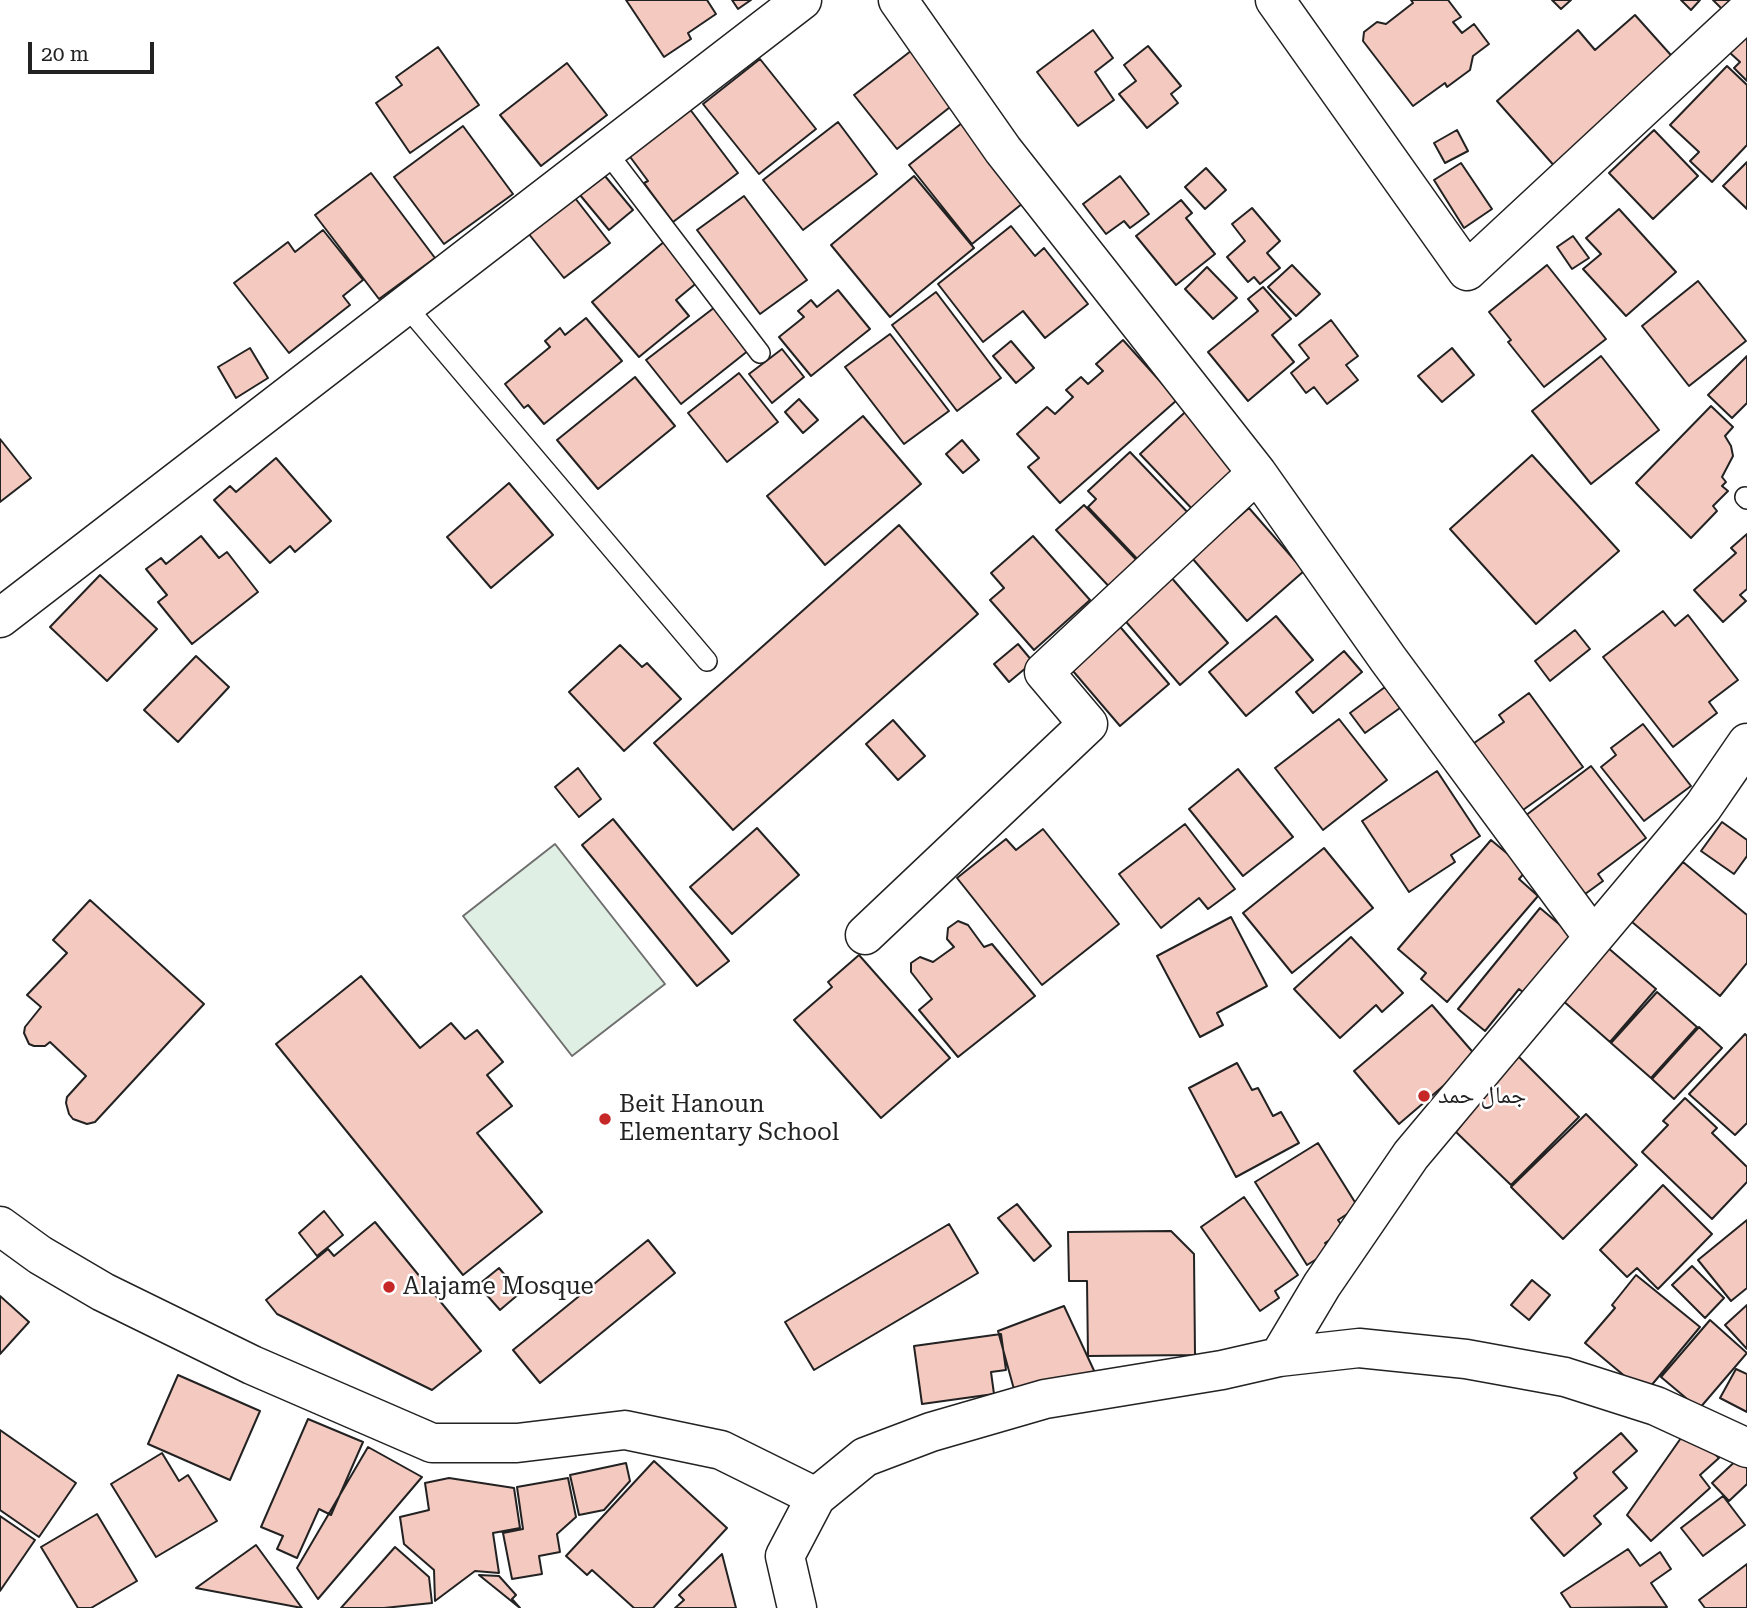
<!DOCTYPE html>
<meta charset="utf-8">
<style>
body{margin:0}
#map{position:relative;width:1747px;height:1608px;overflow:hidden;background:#fff;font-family:"Roboto Serif",serif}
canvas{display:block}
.scale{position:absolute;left:28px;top:42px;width:126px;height:32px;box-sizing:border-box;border:4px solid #222;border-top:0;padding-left:9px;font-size:21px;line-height:24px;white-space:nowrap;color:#222;-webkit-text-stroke:5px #fff;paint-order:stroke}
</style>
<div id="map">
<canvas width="1747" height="1608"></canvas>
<div class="scale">20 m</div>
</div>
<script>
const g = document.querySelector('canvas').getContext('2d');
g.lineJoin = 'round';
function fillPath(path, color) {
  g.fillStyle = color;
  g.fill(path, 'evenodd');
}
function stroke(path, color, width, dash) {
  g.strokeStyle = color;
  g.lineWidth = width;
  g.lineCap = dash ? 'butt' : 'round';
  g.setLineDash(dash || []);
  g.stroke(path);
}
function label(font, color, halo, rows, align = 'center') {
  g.font = font + ' "Roboto Serif","Noto Naskh Arabic",serif';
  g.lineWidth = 5;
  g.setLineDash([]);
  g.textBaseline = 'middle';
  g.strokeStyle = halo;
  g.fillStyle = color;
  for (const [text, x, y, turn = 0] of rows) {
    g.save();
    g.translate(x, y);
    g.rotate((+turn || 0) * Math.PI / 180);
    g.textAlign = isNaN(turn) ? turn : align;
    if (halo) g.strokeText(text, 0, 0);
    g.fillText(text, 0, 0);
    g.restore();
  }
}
const green = new Path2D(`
 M555,844L665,984L572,1056L463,916Z`);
const building = new Path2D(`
 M626,0H707L716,14L688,33L691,39L664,57Z
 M732,0H751L738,9Z
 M1411,0H1448L1461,17L1453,22L1462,33L1474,24L1489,44L1473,56L1470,70L1447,87L1445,83L1413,106L1363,41L1364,32L1377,22L1386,24L1413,3Z
 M1552,0H1571L1561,9Z
 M1681,0H1700L1691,10Z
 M1713,0H1747L1731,18Z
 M1635,15L1678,63L1557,169L1497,101L1578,30L1595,50Z
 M1093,30L1113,58L1095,72L1114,100L1078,126L1037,72Z
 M1747,34V81L1734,68L1740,62L1729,52Z
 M1148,46L1181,86L1171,94L1178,103L1147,128L1119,94L1136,81L1124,65Z
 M438,47L479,105L410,153L376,103L402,85L396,77Z
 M916,47L959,100L897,149L854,95Z
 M760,59L816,129L759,174L703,104Z
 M567,63L607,115L541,166L500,115Z
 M1727,66L1747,85V145L1712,182L1690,161L1699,152L1670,125Z
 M689,108L738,173L673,222L644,183L648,181L628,154Z
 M972,115L1028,199L972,244L909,165Z
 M838,122L877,174L803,230L763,180Z
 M463,126L513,194L444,244L394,177Z
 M1457,130L1468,151L1445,163L1434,143Z
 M1654,130L1698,176L1653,219L1609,173Z
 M1747,162V209L1723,186Z
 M1461,163L1492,209L1464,228L1434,180Z
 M1206,168L1226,190L1205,209L1185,187Z
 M371,173L435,258L379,299L315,215Z
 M605,176L633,210L609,230L580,195Z
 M914,176L974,248L890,317L831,245Z
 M1120,176L1149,214L1130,228L1124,221L1106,234L1083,204Z
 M744,196L807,280L760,314L697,230Z
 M575,198L610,243L564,278L528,233Z
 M1181,200L1192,213L1186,218L1215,254L1176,285L1136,236Z
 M1252,208L1280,241L1267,253L1280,268L1260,284L1254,277L1248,282L1227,257L1245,241L1232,224Z
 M1619,209L1676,272L1626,316L1583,269L1601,254L1586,238Z
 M1011,226L1035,256L1044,248L1088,304L1045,338L1023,311L983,342L938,284Z
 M323,230L363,280L343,296L350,305L289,353L234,283L288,242L295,252Z
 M1573,236L1589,258L1572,269L1557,247Z
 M665,241L699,281L676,300L689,316L639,357L592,302Z
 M1292,265L1320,294L1296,316L1268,287Z
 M1547,265L1606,339L1544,387L1508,342L1511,340L1489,312Z
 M1207,267L1237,298L1213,319L1185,289Z
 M1698,281L1746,341L1689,386L1642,326Z
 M1263,287L1291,319L1272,335L1294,362L1248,401L1208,352L1258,311L1248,299Z
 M838,290L870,329L811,376L779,337L804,317L798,311L811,300L817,307Z
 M936,292L1001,378L957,411L892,325Z
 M715,307L749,350L681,404L646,360Z
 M586,318L622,361L544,424L528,405L524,408L505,384L550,347L545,341L560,328L565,335Z
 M1331,320L1358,356L1346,365L1358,380L1327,404L1314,387L1306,393L1291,373L1309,358L1299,345Z
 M890,334L949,411L904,444L845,367Z
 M1123,340L1177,400L1060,503L1028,467L1039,458L1017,434L1047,407L1055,414L1073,397L1066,390L1081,377L1088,384L1103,371L1096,364Z
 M1011,341L1034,368L1016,383L993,356Z
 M250,348L268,378L236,398L218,367Z
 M1452,348L1474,375L1442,402L1418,376Z
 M782,349L804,377L772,403L749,374Z
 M1601,356L1659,430L1591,484L1532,411Z
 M1747,356V403L1732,418L1708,395Z
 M739,373L778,422L727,462L688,413Z
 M635,377L675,426L598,489L557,440Z
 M799,399L818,420L803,433L785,412Z
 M1196,402L1246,465L1195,512L1140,454Z
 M1711,406L1733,427L1725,436L1731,446L1733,456L1722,477L1726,482L1722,486L1728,491L1713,506L1717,511L1691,538L1636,483Z
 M863,416L921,484L825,565L767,496Z
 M0,439L31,478L0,502Z
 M962,440L979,460L963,473L946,454Z
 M1130,452L1194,519L1144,566L1088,507L1096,499L1088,491Z
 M1532,455L1619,551L1536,624L1450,529Z
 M276,458L331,521L295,552L290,546L270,563L214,500L230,486L236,492Z
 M509,483L553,535L491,588L447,537Z
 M1084,505L1144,568L1116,594L1056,530Z
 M1249,508L1304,571L1247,621L1192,558Z
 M899,525L978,614L733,830L654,743Z
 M1747,534V589L1740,595L1746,601L1723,622L1694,590L1736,553L1731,548Z
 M201,536L219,558L227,552L258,592L192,644L158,602L167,595L146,569L161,558L166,564Z
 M1033,536L1090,600L1034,650L990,600L1004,588L991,573Z
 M100,575L157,629L107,681L50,627Z
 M1170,576L1228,643L1180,685L1122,617Z
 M1663,611L1675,626L1688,615L1738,680L1709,702L1717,713L1673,747L1603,657Z
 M1276,616L1313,660L1246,716L1209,672Z
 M1116,622L1169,684L1120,726L1067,664Z
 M1575,630L1590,649L1550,681L1535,661Z
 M1018,644L1033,662L1009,682L994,664Z
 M620,645L642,667L647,663L681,699L624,751L569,692Z
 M1344,651L1362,672L1313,713L1296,692Z
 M196,656L229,687L178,742L144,710Z
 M1385,687L1400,708L1365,733L1350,713Z
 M1529,693L1583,767L1516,815L1467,748L1504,722L1499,715Z
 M1339,719L1387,780L1323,830L1275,768Z
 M893,720L925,756L898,780L866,744Z
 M1643,724L1691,786L1644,821L1601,767L1616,755L1611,748Z
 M1591,766L1646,838L1598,874L1603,881L1581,897L1521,819Z
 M578,768L601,799L579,817L555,787Z
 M1238,769L1293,837L1243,876L1189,809Z
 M1437,771L1480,836L1451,855L1455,862L1409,892L1362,821Z
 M613,819L729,961L697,986L582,845Z
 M1722,822L1747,840V856L1734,874L1701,851Z
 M1185,824L1235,889L1208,909L1199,898L1161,928L1119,874Z
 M757,828L799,875L732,934L690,887Z
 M1043,829L1119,924L1042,985L957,878L1006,839L1016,850Z
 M1491,840L1527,870L1519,879L1538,896L1447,1002L1421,979L1426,973L1398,949Z
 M1324,848L1373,908L1292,973L1243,913Z
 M1683,862L1747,915V963L1720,996L1632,922Z
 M90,900L204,1004L95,1122L87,1124L73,1119L69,1114L66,1103L67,1097L86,1076L50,1042L45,1046H34L29,1044L24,1033L25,1027L41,1007L27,995L67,953L53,940Z
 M1540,908L1572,935L1524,993L1519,989L1485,1031L1458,1009Z
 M1231,917L1267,986L1217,1013L1223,1025L1200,1037L1157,956Z
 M958,921L968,925L984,947L992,944L1035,996L958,1057L919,1010L932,999L911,972V963L920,957L933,962L954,947L947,939L948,928Z
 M1351,937L1403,993L1382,1012L1376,1005L1340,1038L1294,989Z
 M1607,947L1656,989L1610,1042L1561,999Z
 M859,955L950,1058L881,1118L794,1020L832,987L828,982Z
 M361,976L420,1048L451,1023L465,1039L477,1030L503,1062L487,1075L512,1106L477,1133L542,1212L463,1275L276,1044Z
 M1657,992L1697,1027L1651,1078L1611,1043Z
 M1432,1005L1477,1057L1399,1124L1354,1071Z
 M1699,1027L1722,1048L1674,1099L1652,1079Z
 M1745,1034L1747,1036V1123L1735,1135L1689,1094Z
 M1517,1055L1579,1117L1511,1185L1456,1132Z
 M1237,1063L1252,1090L1258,1088L1273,1116L1281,1112L1299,1143L1236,1177L1189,1088Z
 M1685,1098L1717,1128L1712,1133L1747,1167V1182L1712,1219L1642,1152L1668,1125L1663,1121Z
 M1586,1114L1637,1165L1563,1239L1511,1187Z
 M1318,1143L1358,1207L1338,1220L1345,1230L1325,1243L1330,1251L1307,1265L1255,1182Z
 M1663,1185L1712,1234L1658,1289L1637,1268L1627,1277L1600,1250Z
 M1244,1197L1298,1275L1275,1291L1279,1298L1260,1311L1201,1227Z
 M1017,1204L1051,1246L1034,1261L998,1218Z
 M324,1211L343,1235L317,1256L299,1233Z
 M1747,1220V1288L1731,1301L1698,1260Z
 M375,1222L481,1351L432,1390L277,1314L266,1300L328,1249L334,1256Z
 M949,1224L978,1273L814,1370L785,1322Z
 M1171,1231L1194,1254L1195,1355L1088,1356L1087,1281H1069L1068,1232Z
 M648,1240L675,1273L540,1383L513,1350Z
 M1692,1266L1724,1298L1705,1318L1672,1285Z
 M499,1268L520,1293L500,1310L478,1285Z
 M1636,1275L1700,1327L1645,1393L1585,1343L1615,1308L1612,1305Z
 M1532,1280L1550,1295L1529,1320L1511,1305Z
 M0,1296L29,1322L0,1354Z
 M1747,1305V1349L1725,1325Z
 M1064,1306L1097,1377L1015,1393L998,1331Z
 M1710,1320L1747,1353L1699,1409L1661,1377Z
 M1001,1334L1006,1370L991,1372L994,1394L922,1404L914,1346Z
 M1736,1369L1747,1374V1412L1720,1398Z
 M178,1375L260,1411L230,1480L148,1444Z
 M308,1419L363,1442L331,1515L319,1509L297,1558L277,1549L283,1536L261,1527Z
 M1688,1428L1719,1458L1700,1475L1710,1488L1651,1541L1627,1515Z
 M0,1430L76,1483L39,1537L0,1510Z
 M1621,1433L1637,1451L1613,1472L1627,1488L1594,1516L1601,1524L1564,1556L1531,1518L1577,1478L1574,1473Z
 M368,1447L422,1477L318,1599L297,1568Z
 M162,1453L179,1481L188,1475L217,1521L156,1557L111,1484Z
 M1742,1455L1747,1460V1484L1729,1501L1712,1483Z
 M654,1461L727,1528L653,1608H634L592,1570L587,1575L566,1556Z
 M626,1463L630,1481L604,1510L579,1515L570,1475Z
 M449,1478L514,1488L520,1528L493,1533L499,1573L475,1571L435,1601L434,1570L404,1544L400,1517L429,1510L425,1483Z
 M568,1478L576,1517L557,1534L560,1552L539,1556L542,1574L512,1579L503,1533L523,1529L517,1487Z
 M1723,1496L1745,1525L1703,1556L1681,1528Z
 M97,1514L137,1581L91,1608H78L41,1547Z
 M0,1516L35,1540L0,1591Z
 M256,1545L302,1608L196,1588Z
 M395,1547L429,1577L432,1603L384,1608H341Z
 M1628,1549L1640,1566L1660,1552L1671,1569L1651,1583L1667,1607L1571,1608L1561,1593Z
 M722,1554L736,1608H675L684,1600L679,1595Z
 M1747,1564V1608H1705L1699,1600Z
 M479,1575L499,1576L516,1595L512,1599L520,1608Z`);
const service = new Path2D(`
 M606,151L760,353
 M406,306L707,661
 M1745,497L1747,499`);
const minor = new Path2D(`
 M898,0L1003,150L1257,473L1388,659L1593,937
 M1275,0L1467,271L1747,11
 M0,618L802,0
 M865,935L1088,724L1044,672L1257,473
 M0,1226L40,1255L103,1292L252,1365L432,1443H517L625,1430L721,1450L816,1497L865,1457L931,1432L1045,1399L1222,1370L1279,1357L1359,1348L1466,1359L1565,1377L1656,1406L1747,1448
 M1279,1357L1322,1285L1411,1155L1703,807L1747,743
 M797,1608L785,1556L816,1497`);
const markers = [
 [1424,1096,7,"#c62828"],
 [605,1119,7,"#c62828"],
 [389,1287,7,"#c62828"]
];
const poiNames = [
 ["جمال حمد",1438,1096],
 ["Beit Hanoun",619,1105],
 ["Elementary School",619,1133],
 ["Alajame Mosque",403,1287]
];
fillPath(green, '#e0efe3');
stroke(green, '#6f6f6f', 2);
fillPath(building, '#f3c9c0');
stroke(building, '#222', 2);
stroke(service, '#222', 22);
stroke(minor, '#222', 41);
stroke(service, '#fff', 19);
stroke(minor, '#fff', 38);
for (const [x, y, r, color] of markers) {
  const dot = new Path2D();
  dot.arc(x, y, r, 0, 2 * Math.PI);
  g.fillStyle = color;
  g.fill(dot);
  stroke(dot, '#fff', 2.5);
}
label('24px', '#222', '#fff', poiNames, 'left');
</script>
